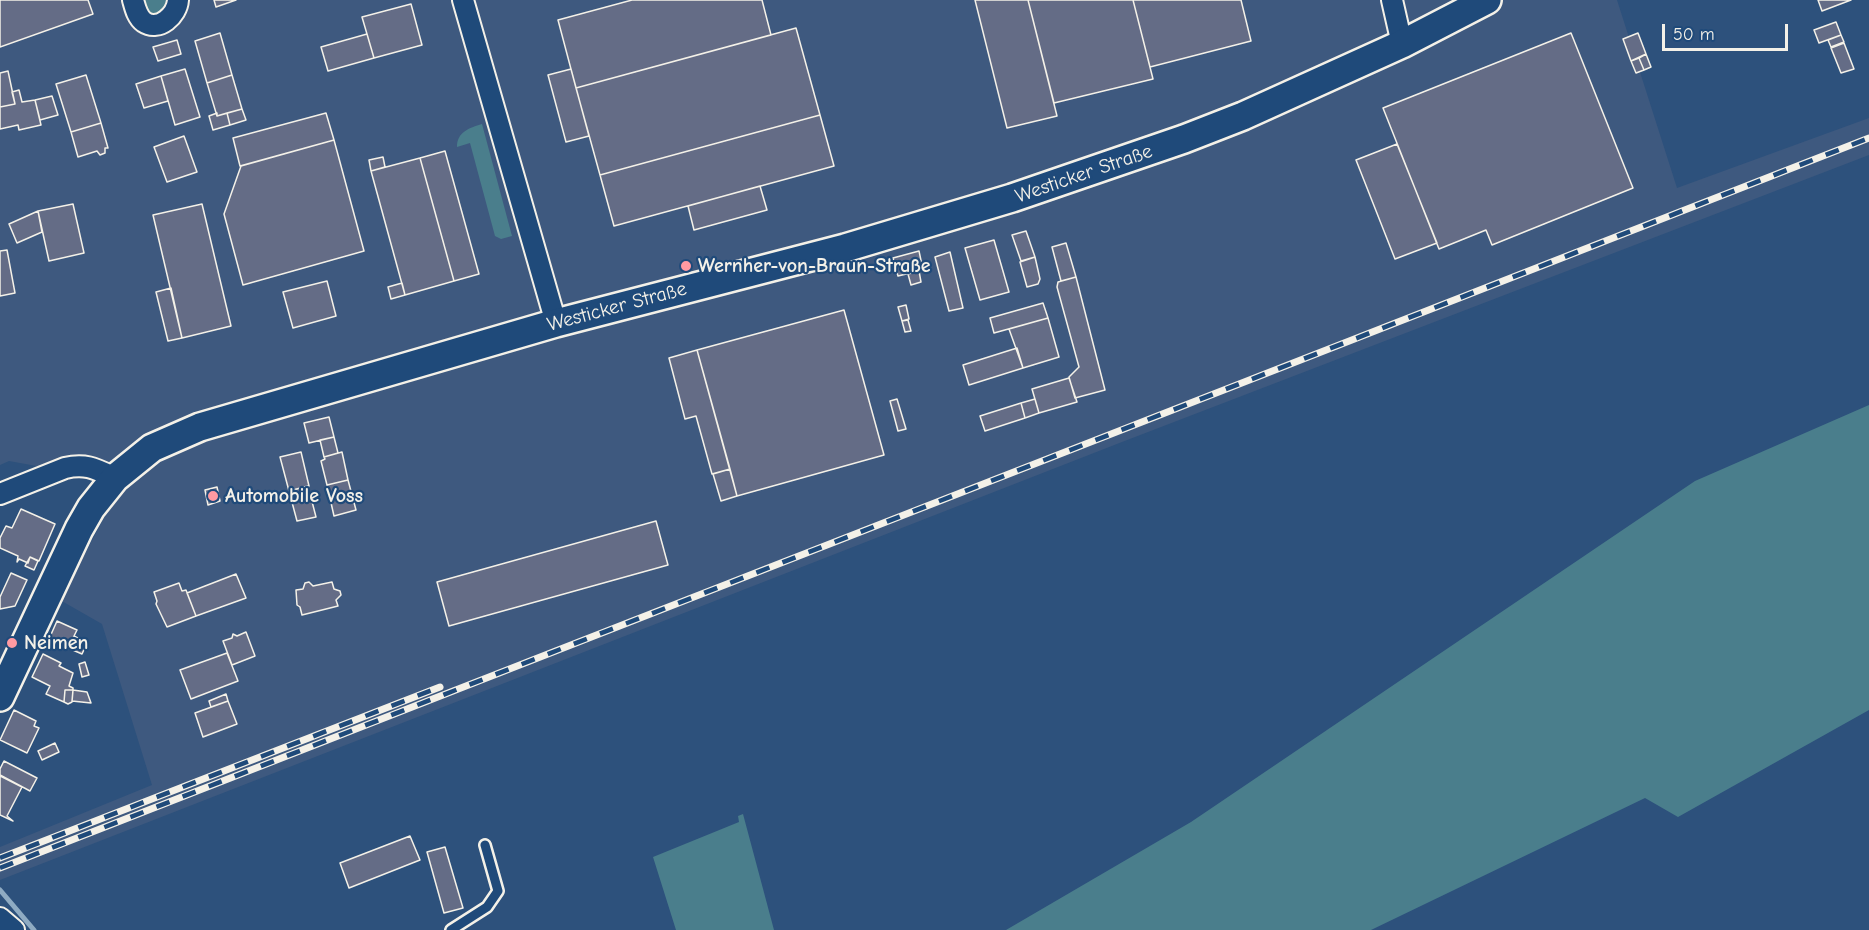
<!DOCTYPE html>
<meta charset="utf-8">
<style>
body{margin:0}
#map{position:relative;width:1869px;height:930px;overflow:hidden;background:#2d517c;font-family:"Comic Neue",sans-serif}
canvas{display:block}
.scale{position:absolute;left:1662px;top:24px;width:126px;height:27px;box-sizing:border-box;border:3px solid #f4f1e8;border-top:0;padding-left:8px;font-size:18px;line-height:21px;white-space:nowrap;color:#f4f1e8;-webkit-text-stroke:4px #1f4a7a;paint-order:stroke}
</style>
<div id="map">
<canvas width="1869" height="930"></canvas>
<div class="scale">50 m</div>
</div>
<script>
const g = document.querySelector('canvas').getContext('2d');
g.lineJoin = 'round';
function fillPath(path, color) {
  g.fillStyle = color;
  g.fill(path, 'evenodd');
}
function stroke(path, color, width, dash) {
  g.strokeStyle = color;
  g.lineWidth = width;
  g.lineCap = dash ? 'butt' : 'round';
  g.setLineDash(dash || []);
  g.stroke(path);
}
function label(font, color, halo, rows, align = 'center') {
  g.font = font + ' "Comic Neue",sans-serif';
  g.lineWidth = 4.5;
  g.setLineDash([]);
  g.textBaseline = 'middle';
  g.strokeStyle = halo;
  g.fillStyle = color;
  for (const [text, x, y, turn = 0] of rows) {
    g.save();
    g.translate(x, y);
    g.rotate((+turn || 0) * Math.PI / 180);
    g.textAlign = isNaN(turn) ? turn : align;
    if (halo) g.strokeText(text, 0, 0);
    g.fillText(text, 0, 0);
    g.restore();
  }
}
const built = new Path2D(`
 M0,0H1617L1677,188L1869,118V155L1122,442L0,880V847L152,785L102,624L60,600L120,488L108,479L9,461L0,465Z`);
const green = new Path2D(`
 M143,0H168C169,9 161,14 152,14L146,10Z
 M482,124L512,236L501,239L495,236L470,143L457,147C457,132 469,128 482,124Z
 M1869,405V710L1678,817L1645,798L1371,930H1006L1191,822L1695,481Z
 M743,814L774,930H676L653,857L739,822L738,816Z`);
const stream = new Path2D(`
 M0,890L34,930`);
const building = new Path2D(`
 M0,0H88L93,14L0,47Z
 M214,0H236L216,7Z
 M632,0H762L771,35L576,88L558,20Z
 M975,0H1028L1057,116L1007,128Z
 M1028,0H1133L1153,79L1054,103Z
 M1133,0H1241L1251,41L1150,67Z
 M1818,0H1851L1822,11Z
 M411,4L422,45L374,58L362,17Z
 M1836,22L1841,35L1819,43L1814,30Z
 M796,28L820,115L600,175L576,88Z
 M220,33L232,75L207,83L195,41Z
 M1571,33L1633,188L1492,245L1486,230L1439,249L1383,108Z
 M1638,33L1646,54L1631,61L1623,39Z
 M367,34L374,58L328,71L321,47Z
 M1841,35L1844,42L1831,47L1828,40Z
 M177,40L181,54L158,61L153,47Z
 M1844,43L1854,69L1841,73L1831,48Z
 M1646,54L1651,67L1644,70L1639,58Z
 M1639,58L1644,70L1636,73L1631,61Z
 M185,69L200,117L175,125L161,76Z
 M571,69L589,136L566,142L548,75Z
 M8,71L15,104L0,107V73Z
 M86,75L101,123L71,132L56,84Z
 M232,75L242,109L217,116L207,83Z
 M161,76L168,101L144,108L136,84Z
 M19,90L22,102L35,100L41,125L19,130L18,125L0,129V107L15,104L12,92Z
 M52,96L58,115L40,120L35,100Z
 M242,109L246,120L230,125L227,113Z
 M217,113V116L227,113L230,125L213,130L209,116Z
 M326,113L334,140L240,166L233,138Z
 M820,115L834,166L614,226L600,175Z
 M101,123L108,148H105V153L100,155L97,151L78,157L71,132Z
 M184,136L197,172L167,182L154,147Z
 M334,140L364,251L243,285L224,214L241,166Z
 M1397,144L1437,243L1395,259L1356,160Z
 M445,151L479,274L454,281L420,158Z
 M383,157L385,167L371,171L369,160Z
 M420,158L454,281L405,295L371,171Z
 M760,186L767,210L694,230L688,206Z
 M73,204L84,253L49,261L38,211Z
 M202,204L231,326L182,338L153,215Z
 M38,211L42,232L17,243L9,224Z
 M1026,231L1035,257L1021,261L1012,235Z
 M994,240L1009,292L980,300L965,248Z
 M1066,243L1076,277L1061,281L1052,247Z
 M7,250L15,293L0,296V251Z
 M919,251L923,270L898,276L893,258Z
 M950,252L963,308L949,311L935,257Z
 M1035,257L1040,279L1038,284L1027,287L1020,262Z
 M919,271L921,282L911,285L908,274Z
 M1076,277L1105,390L1075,398L1069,377L1079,367L1057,287L1058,282Z
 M327,281L336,316L293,328L283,292Z
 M402,283L405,295L391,299L388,287Z
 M171,288L182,338L168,341L156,292Z
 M1043,303L1048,318L994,333L990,318Z
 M906,305L909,319L902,321L898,307Z
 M844,310L884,455L737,496L697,350Z
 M1048,318L1059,357L1023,368L1009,329Z
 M908,320L911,331L905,332L902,321Z
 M1017,348L1023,368L969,385L963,365Z
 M697,350L730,469L712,474L696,416L685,419L669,358Z
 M1069,378L1077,402L1039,413L1032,389Z
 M897,399L906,429L898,431L890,401Z
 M1035,399L1039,413L1025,418L1021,403Z
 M1021,403L1025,418L985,431L980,416Z
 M329,417L334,437L309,443L304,423Z
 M334,437L338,453L324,457L320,440Z
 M301,452L309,486L289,491L280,457Z
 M342,452L348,480L327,485L321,461L325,459L324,457Z
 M730,469L737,496L721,501L713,474Z
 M348,480L356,510L334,516L327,485Z
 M308,486L316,517L297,521L289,491Z
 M217,487L220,501L208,505L205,490Z
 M21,509L55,524L39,561L30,557L28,563L19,559L17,562L18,556L0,548V538L6,526L12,528Z
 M656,521L668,565L449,626L437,582Z
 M30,557L38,561L34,570L25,566Z
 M11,573L27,580L15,606L0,609V597Z
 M236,574L246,598L196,616L187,593Z
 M309,582L313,586L332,582L334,589L340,591L341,595L336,600L338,606L302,615L300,607L297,605L296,590L303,589L305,583Z
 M179,583L182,591L186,590L196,616L167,627L156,604L157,601L154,592Z
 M57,621L77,630L68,648L49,639Z
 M246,632L255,656L232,665L223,641L232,638L233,634L237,636Z
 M74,636L87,643L82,654L68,648Z
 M227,653L238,681L191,699L180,670Z
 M43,654L61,663L59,666L73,673L69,686L73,688V690H65L64,702L46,694L50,686L32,677Z
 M85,662L89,675L82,677L79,664Z
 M65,690H73L72,702L68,704L64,702Z
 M73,690L87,692L91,703L72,701Z
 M226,694L228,701L211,707L209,701Z
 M228,701L237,724L203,737L195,713Z
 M14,710L36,721L34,726L39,728L27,753L0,740Z
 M55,743L59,752L42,760L38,751Z
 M4,761L37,778L30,791L0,775V769Z
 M0,776L22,787L7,816L13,821L0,815Z
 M410,836L420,860L349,888L340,863Z
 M445,847L463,908L444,913L427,852Z`);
const service = new Path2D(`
 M451,930L487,907L498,891L485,845`);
const minor = new Path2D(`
 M133,0C135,7 137,17 144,22C159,32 177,15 178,0
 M463,0L556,323
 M1392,0L1402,44
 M0,494L65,468C86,463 96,469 115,478
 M0,918L14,930`);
const secondary = new Path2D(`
 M0,697L79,529L91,508L115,478L152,448L200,427L556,323L845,248L1012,198L1184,139L1243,116L1402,44L1487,0`);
const rail = new Path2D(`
 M0,858L440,687
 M0,868L1869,138`);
const markers = [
 [686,266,6,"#ff9aa2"],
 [213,496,6,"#ff9aa2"],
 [12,643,6,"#ff9aa2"]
];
const streetNames = [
 ["Westicker Straße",1084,174,-19],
 ["Westicker Straße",617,307,-15]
];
const poiNames = [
 ["Wernher-von-Braun-Straße",698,266],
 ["Automobile Voss",225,496],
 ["Neimen",24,643]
];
fillPath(built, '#3e597f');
fillPath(green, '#4a7e8c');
stroke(stream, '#8fabc2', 5);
fillPath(building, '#646c86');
stroke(building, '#f4f1e8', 1.5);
stroke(service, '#f4f1e8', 14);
stroke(minor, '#f4f1e8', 24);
stroke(secondary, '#f4f1e8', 32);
stroke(service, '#1f4a7a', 9);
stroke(minor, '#1f4a7a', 20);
stroke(secondary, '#1f4a7a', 27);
stroke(rail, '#f4f1e8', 7);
stroke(rail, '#1f4a7a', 4.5, [14]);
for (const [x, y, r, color] of markers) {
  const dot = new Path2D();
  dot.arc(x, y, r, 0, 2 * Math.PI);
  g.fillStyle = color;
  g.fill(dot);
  stroke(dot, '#1f4a7a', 2);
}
label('20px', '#f4f1e8', '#1f4a7a', streetNames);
label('bold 20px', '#f4f1e8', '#1f4a7a', poiNames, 'left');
</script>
